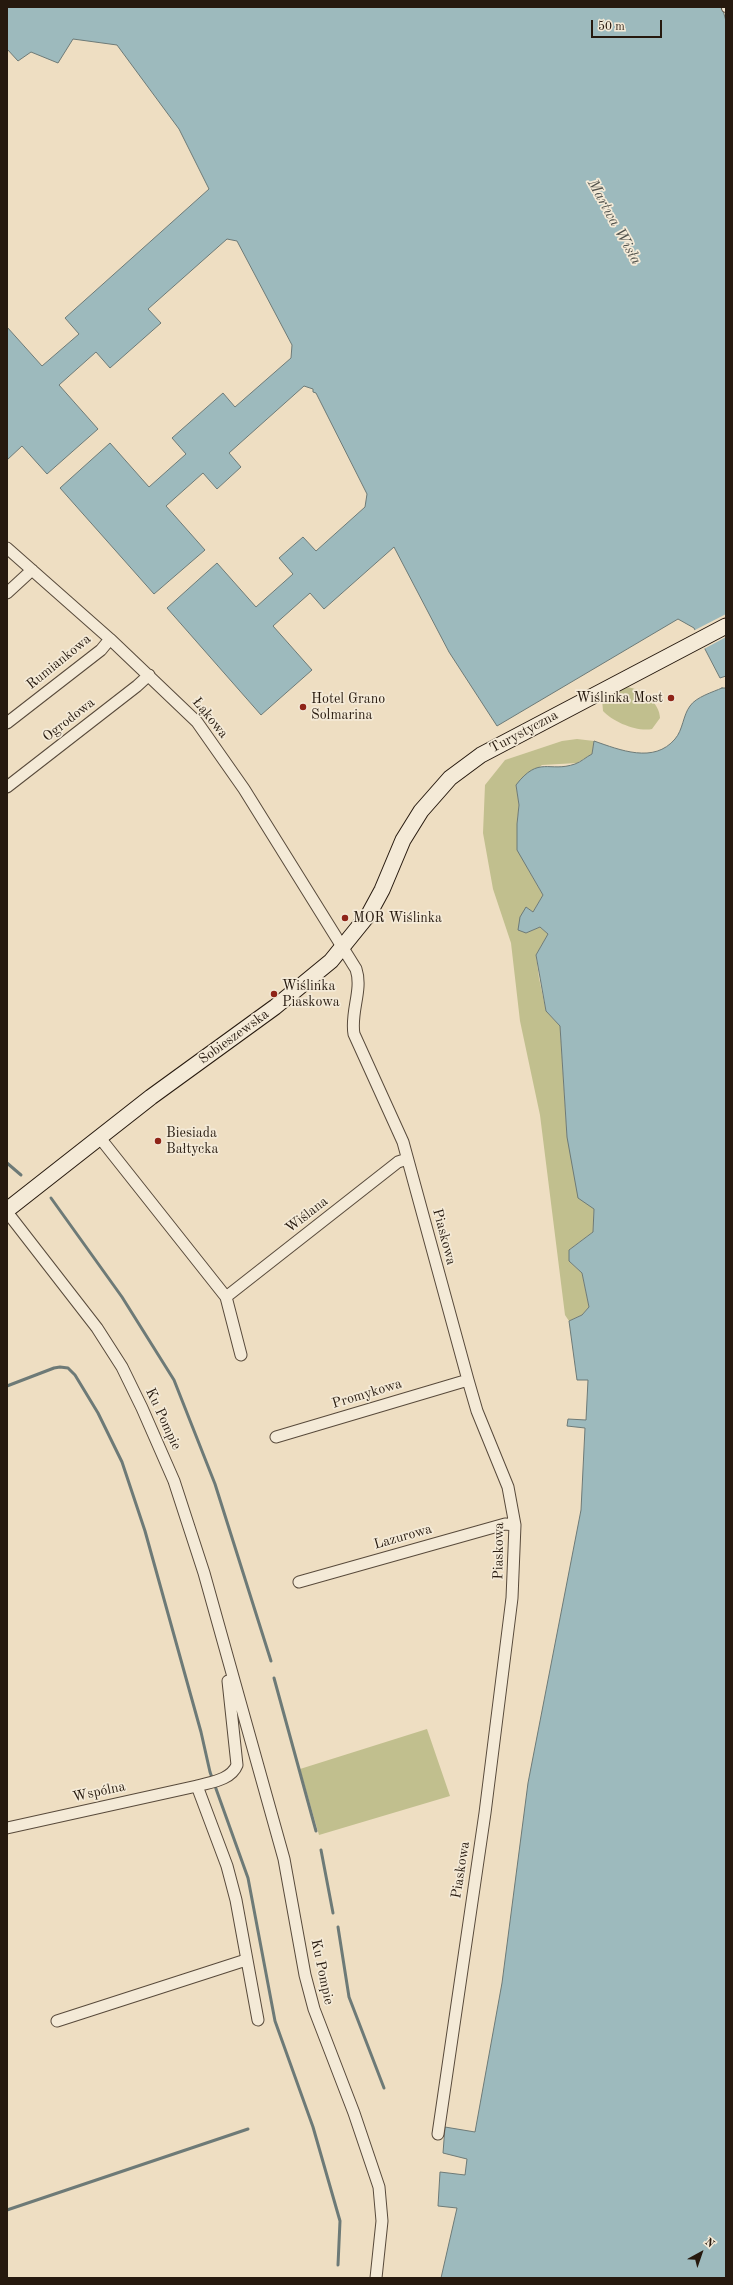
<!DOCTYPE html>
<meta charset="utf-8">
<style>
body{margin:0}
#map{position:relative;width:733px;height:2285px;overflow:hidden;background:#eedec2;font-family:"Old Standard TT",serif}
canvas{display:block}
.frame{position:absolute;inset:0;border:8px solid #26190e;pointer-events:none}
.north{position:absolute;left:681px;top:2233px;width:40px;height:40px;-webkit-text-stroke:3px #f4ead7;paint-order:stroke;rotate:40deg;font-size:11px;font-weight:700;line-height:16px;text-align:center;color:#26190e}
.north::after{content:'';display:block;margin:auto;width:14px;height:18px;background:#26190e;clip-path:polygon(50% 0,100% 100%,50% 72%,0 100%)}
.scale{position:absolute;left:591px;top:20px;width:71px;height:18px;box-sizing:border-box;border:2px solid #26190e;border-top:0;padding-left:5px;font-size:12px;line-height:14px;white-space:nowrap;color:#26190e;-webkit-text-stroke:3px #f4ead7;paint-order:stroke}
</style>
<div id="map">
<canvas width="733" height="2285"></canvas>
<div class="frame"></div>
<div class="north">N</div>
<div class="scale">50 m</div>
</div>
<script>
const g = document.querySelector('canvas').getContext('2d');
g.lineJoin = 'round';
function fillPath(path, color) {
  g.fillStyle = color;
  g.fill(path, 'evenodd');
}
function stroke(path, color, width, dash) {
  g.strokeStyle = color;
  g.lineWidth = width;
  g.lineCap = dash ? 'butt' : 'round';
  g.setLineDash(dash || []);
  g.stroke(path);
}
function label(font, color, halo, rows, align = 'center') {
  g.font = font + ' "Old Standard TT",serif';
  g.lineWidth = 3.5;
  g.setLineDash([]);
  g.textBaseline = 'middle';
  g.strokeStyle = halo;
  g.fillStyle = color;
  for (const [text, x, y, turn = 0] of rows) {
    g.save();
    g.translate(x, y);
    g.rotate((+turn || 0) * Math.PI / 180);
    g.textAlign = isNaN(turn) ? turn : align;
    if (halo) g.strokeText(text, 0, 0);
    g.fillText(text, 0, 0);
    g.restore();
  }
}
const green = new Path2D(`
 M623,687C639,686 660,702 660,718L652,729C637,732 613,722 603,711L602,699Z
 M577,739L594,741L592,754L577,763L542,765L516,785L519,805L517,824L528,869L543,895L533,912L526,907V933L540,927L548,934L536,955L539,978L546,1011L560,1026L567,1137L594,1209L593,1232L569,1250V1261L582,1273L589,1307L582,1315L569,1321L565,1315L540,1115L520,1021L511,943L493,889L483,833L485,785L505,760L562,741Z
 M427,1729L450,1796L319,1835L300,1769Z`);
const water = new Path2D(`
 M7,7H722L726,21V676L720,678L694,628L678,619L497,726L449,652L394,547L324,609L310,593L273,626L312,670L261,715L167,608L217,563L256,607L293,574L279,558L303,537L316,551L365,507L367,494L316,393L313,392V389L304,386L229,453L241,467L217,489L203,473L166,506L205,550L154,594L60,488L110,443L149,487L186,454L172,438L223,393L235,407L291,358L292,345L237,241L227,239L148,309L161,323L110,368L96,352L59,385L98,429L47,474L22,446L7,460V327L42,366L79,334L65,318L209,189L179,129L117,45L73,39L58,63L31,52L18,61L7,49Z
 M722,688H726V2278H441L457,2208L438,2206L440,2172L465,2175L467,2159L443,2153L445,2127L475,2132L502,1983L528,1783L581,1510L585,1428L567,1426L568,1419L586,1420L588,1380H577L569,1321L582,1315L589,1307L582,1273L569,1261V1250L593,1232L594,1209L578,1198L567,1137L560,1026L546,1011L536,955L548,934L540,927L526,933L518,930L520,917L526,907L533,912L543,895L517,850V824L519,805L516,785C539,755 549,773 575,764C581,762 586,757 592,754L594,741C620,750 654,764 675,739C683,730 683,715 690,706C696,697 713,692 722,688Z`);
const pier = new Path2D(`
 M726,614V637L702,650L693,631Z`);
const stream = new Path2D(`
 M7,1163L21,1175
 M51,1198L122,1297L174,1380L215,1484L271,1661
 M7,1386L54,1368L60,1367L68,1368L75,1375L98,1413L122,1462L145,1531L201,1732L210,1772L248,1878L275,2021L313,2127L340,2221L338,2265
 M274,1678L316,1831
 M321,1850L333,1913
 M338,1927L349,1997L384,2088
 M7,2210L248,2129`);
const pedestrian = new Path2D(`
 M726,7V8`);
const minor = new Path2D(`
 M7,548L110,639L197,722L244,789L356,969C363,990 350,1012 354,1034L403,1142L468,1380L477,1411L508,1487L515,1525L512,1598L485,1813L438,2134
 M7,593L32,570
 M7,723L101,650L110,639
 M7,787L137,686L149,675
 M100,1138L226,1297L398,1162L407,1159
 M7,1212L97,1328L122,1367L142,1408L174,1481L204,1573L284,1859L305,1975L314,2009L354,2113L379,2187L382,2221L376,2278
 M226,1297L241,1355
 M276,1437L468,1380
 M299,1582L505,1524L515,1525
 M228,1681L237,1765C231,1780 211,1782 197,1786L227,1866L236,1900L258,2020
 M7,1828L197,1786
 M57,2021L246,1960`);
const secondary = new Path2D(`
 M7,1210L151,1097L275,1007L331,961L369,914L382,890L403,840L421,811L450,778L481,755L726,626`);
const markers = [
 [671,698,4,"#8f2418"],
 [303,707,4,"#8f2418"],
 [345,918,4,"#8f2418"],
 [274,994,4,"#8f2418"],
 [158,1141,4,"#8f2418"]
];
const streetNames = [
 ["Rumiankowa",59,662,-39],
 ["Łąkowa",210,718,51],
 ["Ogrodowa",69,720,-38],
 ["Turystyczna",524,732,-28],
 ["Sobieszewska",234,1037,-36],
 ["Wiślana",307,1215,-38],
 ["Piaskowa",444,1237,75],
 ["Promykowa",367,1394,-17],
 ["Ku Pompie",163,1419,65],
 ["Lazurowa",403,1537,-16],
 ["Piaskowa",499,1551,-89],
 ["Wspólna",99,1792,-12],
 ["Piaskowa",461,1870,-81],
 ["Ku Pompie",322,1972,78]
];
const poiNames = [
 ["Wiślinka Most",663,698,"right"],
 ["Hotel Grano",311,699],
 ["Solmarina",311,715],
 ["MOR Wiślinka",353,918],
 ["Wiślinka",282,986],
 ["Piaskowa",282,1002],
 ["Biesiada",166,1133],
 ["Bałtycka",166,1149]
];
const waterNames = [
 ["Martwa Wisła",614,222,61]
];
fillPath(green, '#c1bf8e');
fillPath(water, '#9dbabd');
stroke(water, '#6d7a77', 1);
fillPath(pier, '#eedec2');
stroke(stream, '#6d7a77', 3);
stroke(pedestrian, '#584a3b', 10);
stroke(minor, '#584a3b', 13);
stroke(secondary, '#26190e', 17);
stroke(pedestrian, '#f4ead7', 8);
stroke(minor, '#f4ead7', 11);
stroke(secondary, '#f4ead7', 15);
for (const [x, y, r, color] of markers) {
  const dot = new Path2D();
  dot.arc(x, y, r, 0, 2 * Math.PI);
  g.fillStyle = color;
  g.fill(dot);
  stroke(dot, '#f4ead7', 1.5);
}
label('14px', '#26190e', '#f4ead7', streetNames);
label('14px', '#26190e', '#f4ead7', poiNames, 'left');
label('italic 15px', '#50514b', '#f4ead7', waterNames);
</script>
